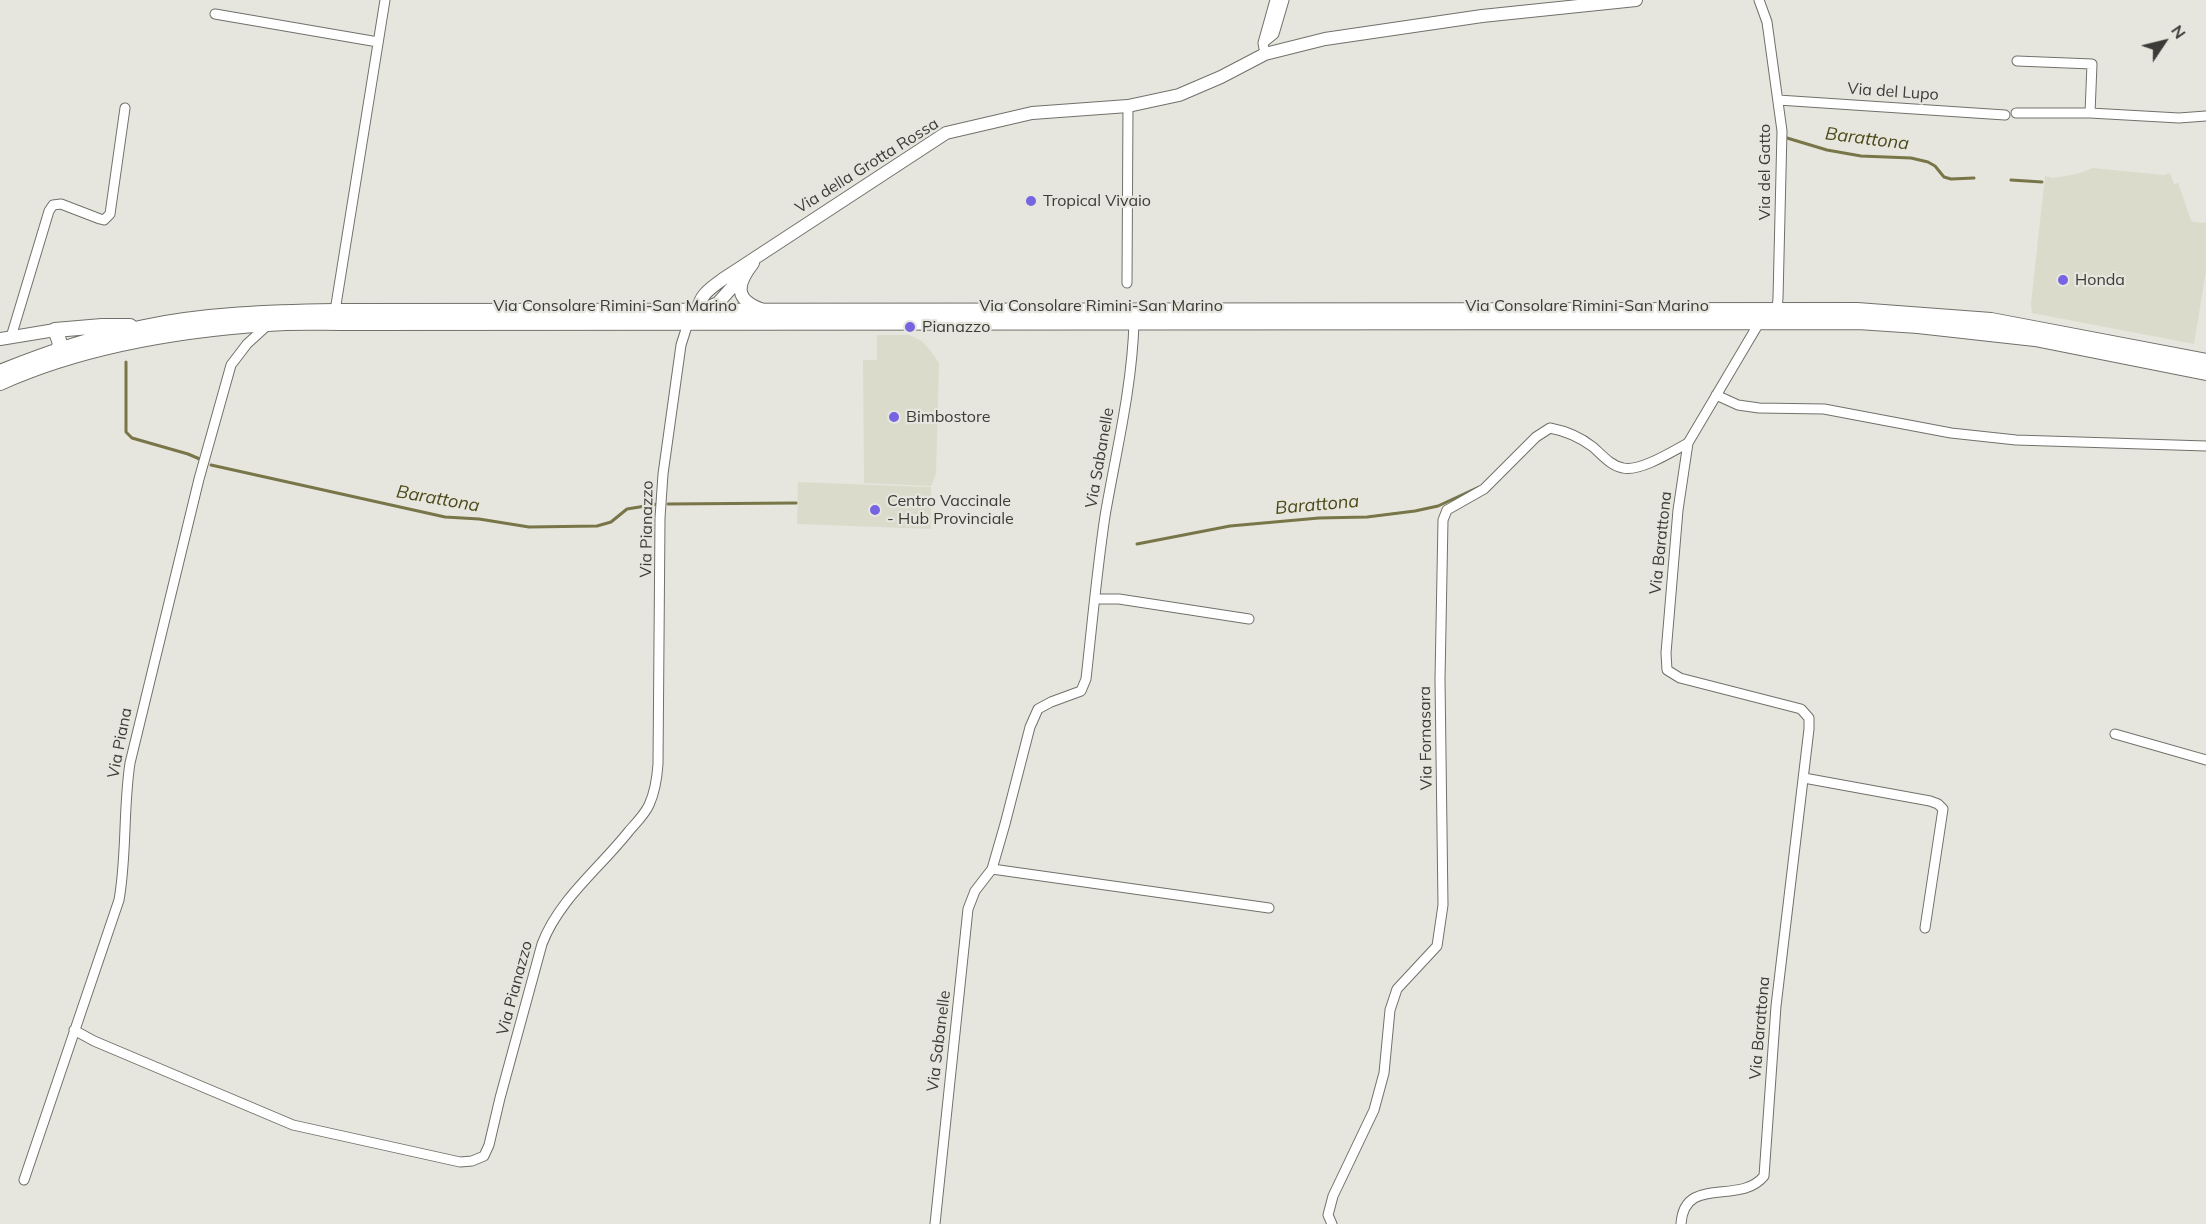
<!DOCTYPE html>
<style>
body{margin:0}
#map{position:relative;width:2206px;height:1224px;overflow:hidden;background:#e6e6de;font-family:Mulish,sans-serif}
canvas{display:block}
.north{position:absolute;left:2134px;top:12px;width:60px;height:60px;-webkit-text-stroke:4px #e6e6de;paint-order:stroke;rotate:55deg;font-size:16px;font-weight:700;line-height:24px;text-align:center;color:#3b3b38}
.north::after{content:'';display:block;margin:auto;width:21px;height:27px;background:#3b3b38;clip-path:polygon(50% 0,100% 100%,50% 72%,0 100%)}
</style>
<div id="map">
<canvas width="2206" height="1224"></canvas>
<div class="north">N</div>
</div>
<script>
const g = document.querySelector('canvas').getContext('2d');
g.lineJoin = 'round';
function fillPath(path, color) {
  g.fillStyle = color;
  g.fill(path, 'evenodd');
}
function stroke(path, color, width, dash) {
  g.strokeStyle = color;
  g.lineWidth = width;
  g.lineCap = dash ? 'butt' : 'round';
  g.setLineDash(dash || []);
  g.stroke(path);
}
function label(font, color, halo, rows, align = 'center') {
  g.font = font + ' Mulish,sans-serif';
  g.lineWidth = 4.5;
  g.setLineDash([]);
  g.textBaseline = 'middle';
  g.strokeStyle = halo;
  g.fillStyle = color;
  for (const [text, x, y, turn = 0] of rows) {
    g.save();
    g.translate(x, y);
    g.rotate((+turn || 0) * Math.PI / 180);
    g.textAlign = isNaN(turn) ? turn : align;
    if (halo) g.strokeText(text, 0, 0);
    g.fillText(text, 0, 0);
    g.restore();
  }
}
const built = new Path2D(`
 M2093,168L2164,175L2170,173L2174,184L2178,183L2191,220L2193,222L2206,223V271L2194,344L2032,313L2031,303L2045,176L2053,178L2077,174Z
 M877,335H909L922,341L930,350L939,363L936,474L931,486L864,483L863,360H877Z
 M798,482L931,487V529L797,524Z`);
const stream = new Path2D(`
 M1787,138L1827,150L1861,156L1911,158L1928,162L1935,166L1944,177L1951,179L1974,178
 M2011,180L2042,182
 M126,362V432L132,438L188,454L202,460
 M211,465L445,517L479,519L529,527L597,526L611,522L627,509L658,504
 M668,504L796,503
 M1137,544L1230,526L1319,518L1367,517L1415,511L1438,506L1479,487`);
const street = new Path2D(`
 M1759,0L1767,22L1782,131L1778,298L1777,309L1774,311
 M215,14L378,42
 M1263,43L1274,34L1284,0
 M1265,54L1263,43L1275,0
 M2017,61L2092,64L2090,113
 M1778,100L2005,115
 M2016,113H2090L2179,118L2206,116
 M1127,283L1128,106
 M335,311L385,0
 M11,337L49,211L53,205L61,204L100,219L104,220L110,214L125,108
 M1716,395L1738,405L1759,408L1824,409L1951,433L2016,440L2206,446
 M1095,599H1119L1249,619
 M2115,734L2206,760
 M1804,778L1930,801L1938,804L1943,809L1925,928
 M992,869L1269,908
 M74,1030L94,1041L293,1125L460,1162L472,1161L484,1156L489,1145L500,1098L542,944C559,899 600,868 629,831C636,823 645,814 649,805C655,792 657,779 658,764L660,518L663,474L681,345L688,323
 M24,1180L119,900C127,855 123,809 130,763L199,479L231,365L247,344L270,323
 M935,1224L968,909L975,891L992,869L1005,824L1030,727L1038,709L1051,702L1081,691L1086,679C1092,625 1097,570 1105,516C1116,452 1132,388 1134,323
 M1332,1224L1328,1215L1333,1196L1374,1110L1384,1073L1390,1010L1397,989L1437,946L1443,905L1440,679L1443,520L1447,510L1484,489L1536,437L1550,428C1566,431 1580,437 1593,447C1602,455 1611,466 1623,468C1640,472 1673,451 1688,443
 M1681,1224C1684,1174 1740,1206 1764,1176L1776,1006L1809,729V718L1801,709L1680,678L1667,670L1666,653L1678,510L1688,443L1759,323L1763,320`);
const secondary = new Path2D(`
 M753,263C736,285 734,300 763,310
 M702,310L718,303L742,276
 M698,311C699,295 711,288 723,279L946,133L1032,113L1128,106L1179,95L1221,77L1265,54L1325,39L1482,16L1636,0
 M0,339L55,330`);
const primary = new Path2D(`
 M58,350L60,343L55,330L102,326H130
 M0,372C46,353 95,337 144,327C206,314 271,312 335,311L1857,310L1991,320L2206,361
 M0,383C82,346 179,330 268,324C293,322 317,323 342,323L1858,322L1918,326L2035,339L2206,373`);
const markers = [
 [1031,201,6,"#7665e0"],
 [2063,280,6,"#7665e0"],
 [910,327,6,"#7665e0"],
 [894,417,6,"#7665e0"],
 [875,510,6,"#7665e0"]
];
const streetNames = [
 ["Via del Lupo",1893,92,4],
 ["Via della Grotta Rossa",867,166,-32],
 ["Via del Gatto",1765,172,-90],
 ["Via Consolare Rimini-San Marino",615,306],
 ["Via Consolare Rimini-San Marino",1101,306],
 ["Via Consolare Rimini-San Marino",1587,306],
 ["Via Sabanelle",1100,458,-80],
 ["Via Pianazzo",647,529,-89],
 ["Via Barattona",1661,543,-84],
 ["Via Fornasara",1426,738,-91],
 ["Via Piana",120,743,-79],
 ["Via Pianazzo",515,988,-75],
 ["Via Barattona",1760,1028,-85],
 ["Via Sabanelle",939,1041,-83]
];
const poiNames = [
 ["Tropical Vivaio",1043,201],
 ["Honda",2075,280],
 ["Pianazzo",922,327],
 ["Bimbostore",906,417],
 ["Centro Vaccinale",887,501],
 ["- Hub Provinciale",887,519]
];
const waterNames = [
 ["Barattona",1867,139,7],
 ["Barattona",438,499,10],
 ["Barattona",1317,505,-5]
];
fillPath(built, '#dbdbcc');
stroke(stream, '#787649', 3);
stroke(street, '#71716b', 11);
stroke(secondary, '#71716b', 14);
stroke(primary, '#71716b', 16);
stroke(street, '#fff', 9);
stroke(secondary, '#fff', 12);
stroke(primary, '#fff', 14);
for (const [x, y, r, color] of markers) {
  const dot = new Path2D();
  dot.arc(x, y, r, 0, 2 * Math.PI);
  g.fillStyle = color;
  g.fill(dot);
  stroke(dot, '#e6e6de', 2);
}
label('16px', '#3b3b38', '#e6e6de', streetNames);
label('16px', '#3b3b38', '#e6e6de', poiNames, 'left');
label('italic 18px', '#4c4918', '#e6e6de', waterNames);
</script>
